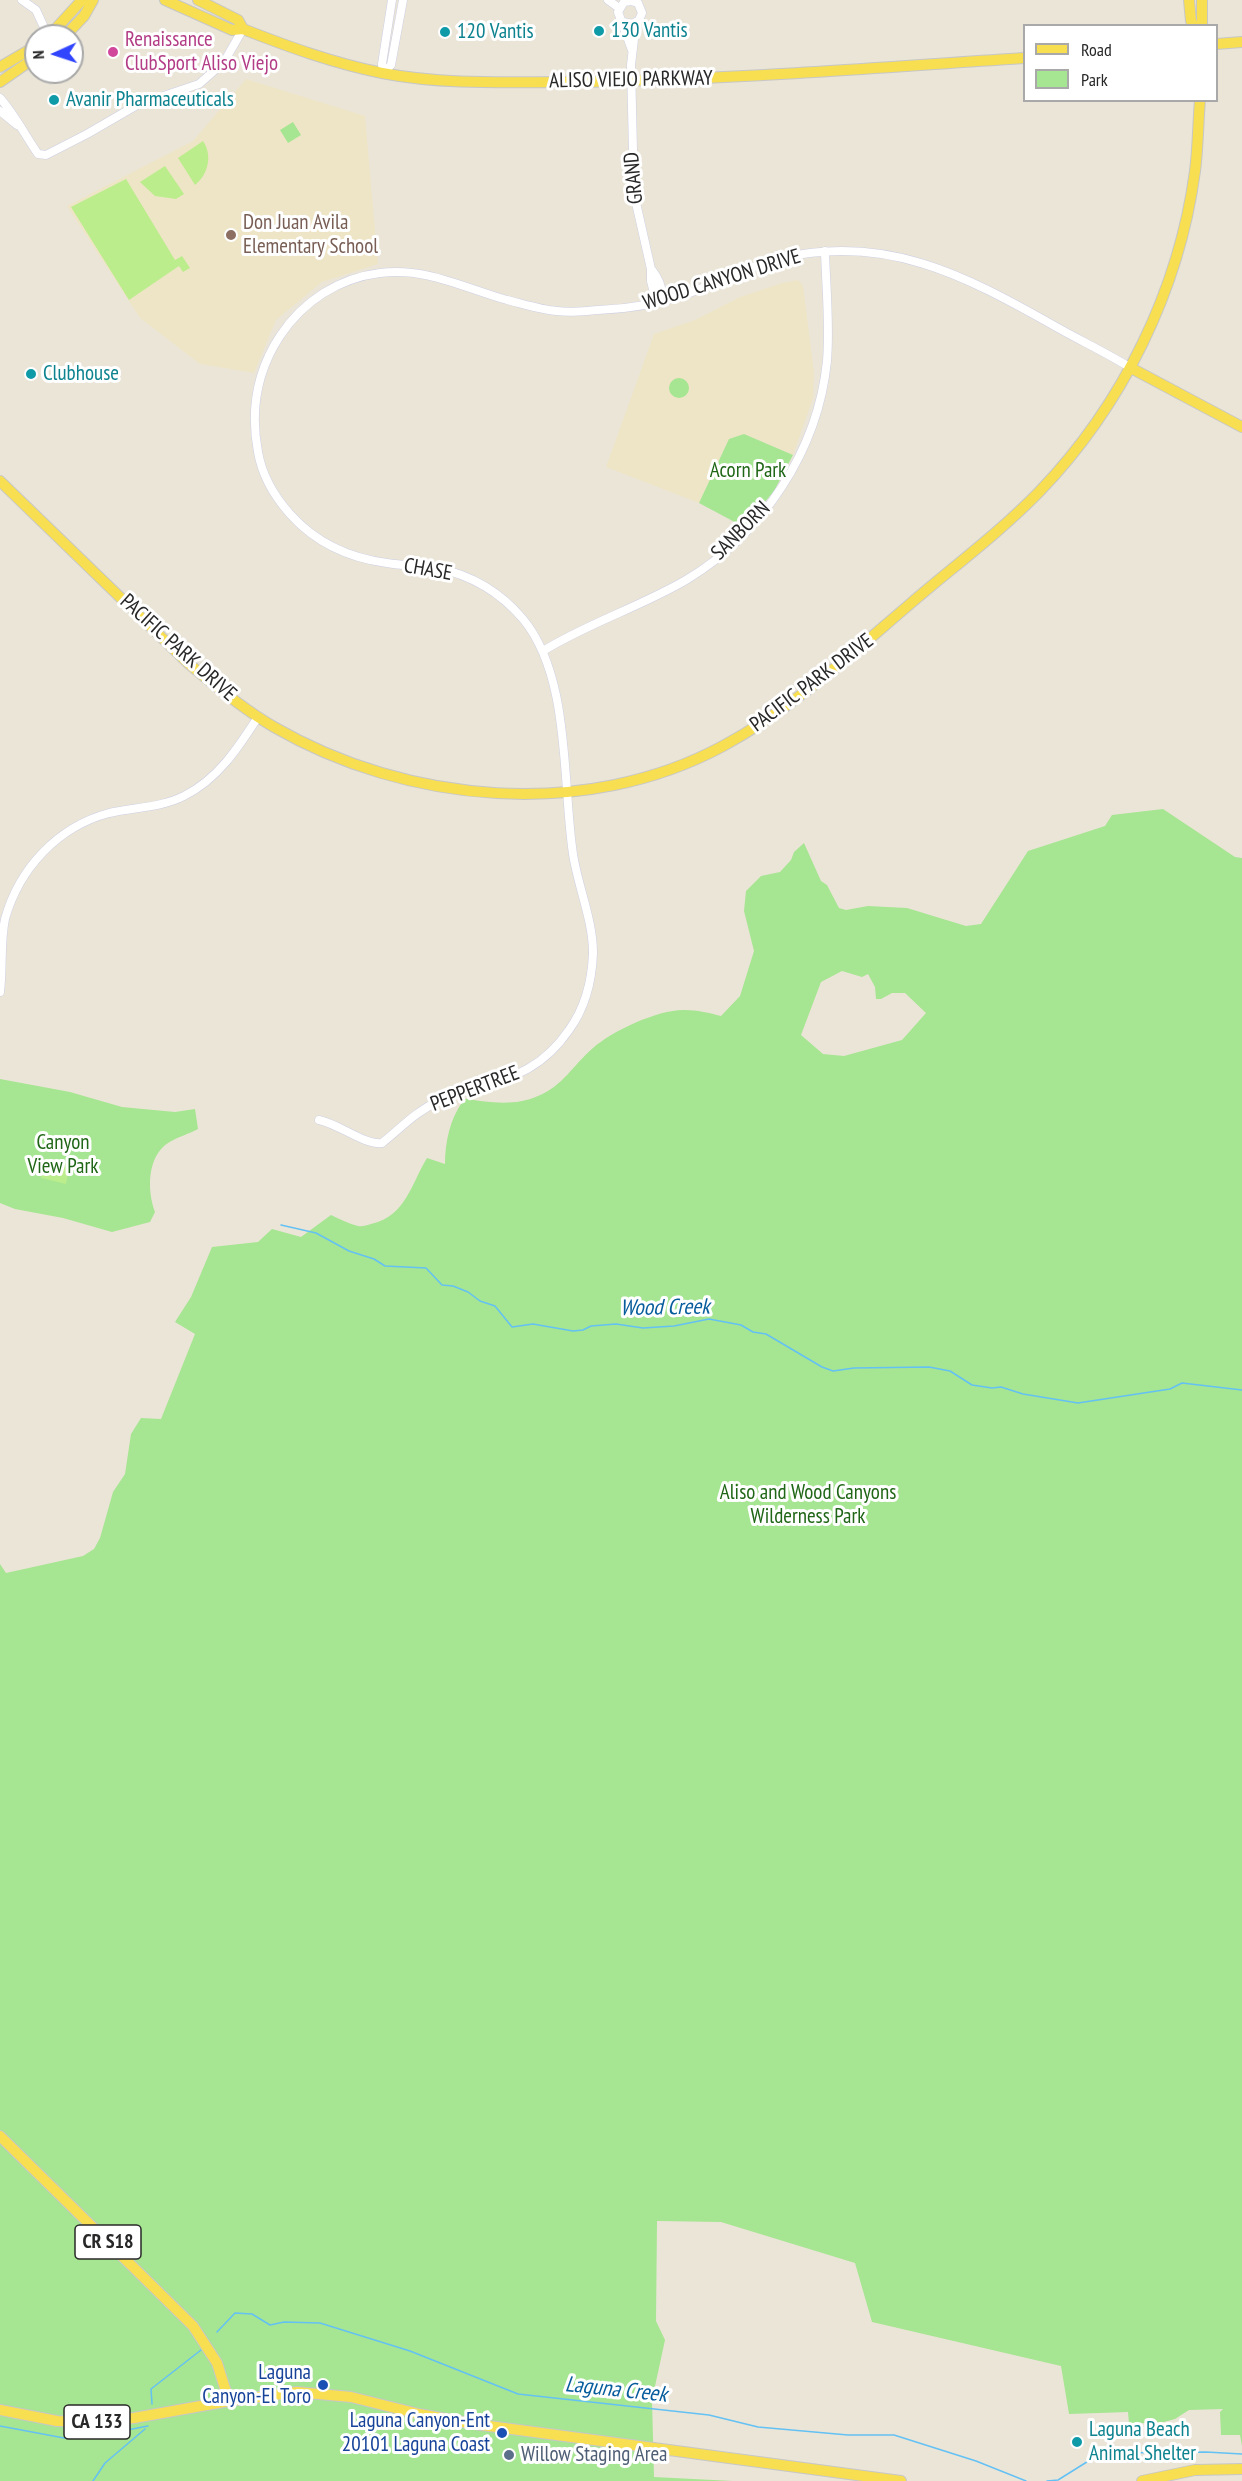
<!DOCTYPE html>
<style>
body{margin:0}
#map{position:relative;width:1242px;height:2481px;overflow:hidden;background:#ebe5d8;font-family:"PT Sans Narrow",sans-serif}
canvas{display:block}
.legend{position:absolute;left:1023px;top:24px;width:195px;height:78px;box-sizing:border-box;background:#fff;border:2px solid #a9a9a9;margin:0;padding:8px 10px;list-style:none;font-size:18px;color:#282828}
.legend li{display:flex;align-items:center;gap:12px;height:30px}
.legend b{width:30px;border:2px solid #a9a9a9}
.north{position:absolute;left:24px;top:24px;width:60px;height:60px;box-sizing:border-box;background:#fff;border:2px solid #a9a9a9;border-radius:50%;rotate:267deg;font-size:16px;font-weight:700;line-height:24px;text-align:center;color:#282828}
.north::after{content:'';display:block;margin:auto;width:21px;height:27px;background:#3145ff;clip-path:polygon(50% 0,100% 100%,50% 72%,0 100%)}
</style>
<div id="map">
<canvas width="1242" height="2481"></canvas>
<ul class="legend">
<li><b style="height:8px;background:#f7df51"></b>Road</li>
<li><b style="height:16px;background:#a6e591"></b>Park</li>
</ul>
<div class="north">N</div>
</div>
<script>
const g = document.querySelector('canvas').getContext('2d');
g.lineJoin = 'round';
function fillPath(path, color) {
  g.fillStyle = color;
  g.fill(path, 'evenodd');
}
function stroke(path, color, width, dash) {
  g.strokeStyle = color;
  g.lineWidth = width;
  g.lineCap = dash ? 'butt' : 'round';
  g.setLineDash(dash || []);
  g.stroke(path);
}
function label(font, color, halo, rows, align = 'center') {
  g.font = font + ' "PT Sans Narrow",sans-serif';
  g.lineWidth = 6;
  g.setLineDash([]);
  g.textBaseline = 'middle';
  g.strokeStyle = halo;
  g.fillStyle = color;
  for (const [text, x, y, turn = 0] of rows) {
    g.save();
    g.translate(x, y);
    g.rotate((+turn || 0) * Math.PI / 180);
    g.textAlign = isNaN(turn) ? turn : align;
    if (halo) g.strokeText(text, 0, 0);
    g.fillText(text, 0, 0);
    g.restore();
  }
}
const education = new Path2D(`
 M246,79L365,116L378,264L322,282L276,320L254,373L200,364L140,318L67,206L193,141Z
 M798,280L803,286L814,372L813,398L793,455L744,434L729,439L699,503L606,467L654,334L695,320L740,297L782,283Z`);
const green = new Path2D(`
 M293,122L301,135L288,143L280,130Z
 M669 388a10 10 0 1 1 20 0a10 10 0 1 1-20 0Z
 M744,434L793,455L774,491L744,527L699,503L729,439Z
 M1163,809L1235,857L1242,858V2446L1240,2435H1221L1220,2412L1223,2409L1189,2410L1175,2419L1164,2422L1129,2424L1128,2412L1069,2414L1061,2366L872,2322L855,2263L721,2222L657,2221L656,2321L665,2340L652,2400L654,2477L733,2481H0V1564L6,1573L83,1556L94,1549L100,1538L113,1492L125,1474L131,1434L141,1418L161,1419L195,1334L175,1322L191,1297L212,1247L258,1242L272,1229L301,1237L331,1215C340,1219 349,1224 358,1226C362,1227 367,1225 371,1224C406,1216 411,1184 427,1158L445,1164C445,1142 450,1119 463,1101L461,1098C487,1102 513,1107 538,1096C563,1086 573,1065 593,1048C612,1031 659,1009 685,1010C697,1010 710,1013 721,1016L740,996L754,951L744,911L746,891L761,876L780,872L791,860L794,852L804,843L821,881L827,885L839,908L846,910L868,906L907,908L966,926L981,924L1028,851L1105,826L1112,815ZM842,971L862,977L868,974L875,987L876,999H881L892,993H905L926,1013L902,1040L844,1056L823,1054L801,1035L821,982Z
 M0,1079L70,1092L122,1107L175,1112L195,1109L198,1129C189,1134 177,1137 168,1143C147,1157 147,1190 155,1212L150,1222L112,1232L63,1218L15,1209L0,1203Z`);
const pitch = new Path2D(`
 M203,141C213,155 208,175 195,185L178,158Z
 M165,166L184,194L176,199L155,196L140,182Z
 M126,179L175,260L182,256L190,268L183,272L179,266L129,300L71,207Z
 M46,1159L70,1164L66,1184L41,1178Z`);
const stream = new Path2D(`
 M281,1225L316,1233L349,1251L374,1259L385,1266L426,1268L442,1285L453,1286L468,1292L480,1301L495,1306L512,1327L533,1324L573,1331L583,1330L591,1326L616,1324L643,1328L674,1326L709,1319L741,1325L753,1332L766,1334L822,1367L833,1371L854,1368L929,1367L950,1371L972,1385L992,1388L1001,1387L1023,1394L1078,1403L1170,1389L1182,1383L1242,1390
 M217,2332L235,2313L252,2314L270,2325L284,2322L320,2323L410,2351L518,2394L709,2415L758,2427L848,2435H894L976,2461L1026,2481
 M152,2404L151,2389L201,2350
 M0,2426L64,2438L91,2437L148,2426
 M93,2481L105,2463L145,2429
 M1047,2481L1058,2480L1090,2460L1116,2453L1206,2452L1242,2454`);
const minor = new Path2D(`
 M22,0L36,10L48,36
 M608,0L619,8
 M623,22L633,24L639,20L642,13L638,3L631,1L624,2L618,12L632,50
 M636,22L631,65L634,194L651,269V281L655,297L661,301
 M383,73L391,65L403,0
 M383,73L382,64L392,0
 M0,98C15,115 25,135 38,154L46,155L87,134L137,105L199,84L224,62L243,29
 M0,111L17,125
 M652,270C659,279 664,289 661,301
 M543,651C588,623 640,607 686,580C763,534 818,450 827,361C830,324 826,288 825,251
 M0,992C3,967 0,943 5,919C19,869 57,827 109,813C134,807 160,808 184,796C218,779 238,748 258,717
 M319,1120C339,1124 364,1145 382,1143C401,1128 416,1111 439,1101C490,1078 532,1084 569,1030C585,1008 592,980 593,953C593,920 578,887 573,854C562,782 571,677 523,619C501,593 471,575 437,568C421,565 404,566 387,563C349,558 315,542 290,514C274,496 262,475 258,452C250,410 257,371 280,336C303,301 339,278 380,273C426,267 464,288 507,300C523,304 541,310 557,311C570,313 584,311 598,310C628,309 658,304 687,294C718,282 750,266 782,258C886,234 964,275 1051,324C1077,339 1105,352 1131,368`);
const major = new Path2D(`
 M165,0L232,30L243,29C289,47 333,63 382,73C444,85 508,82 572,82C723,80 873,68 1024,58
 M198,0L238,20L243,29
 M1189,0L1191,21L1194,26
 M1202,26V0
 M49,36L82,0
 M65,36L84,16L93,0
 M1216,44L1242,42
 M0,67L36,46
 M0,82L36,57
 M1131,368L1242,427
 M0,481L188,663C215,686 243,709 274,727C407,804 586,820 723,746C793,708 850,655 910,604C953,567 999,533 1039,492C1122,406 1179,291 1195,171C1198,148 1198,124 1200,100
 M0,2136L193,2326L217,2363L229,2401
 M0,2410L57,2421L93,2422L134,2418L229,2401L297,2392L351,2397L419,2414L474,2424L901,2481
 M1142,2481L1195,2470L1242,2469`);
const markers = [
 [599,31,6,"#0f9aa8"],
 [445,32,6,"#0f9aa8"],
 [113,52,6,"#d1479c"],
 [54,100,6,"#0f9aa8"],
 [231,235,6,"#8d6e63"],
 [31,374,6,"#0f9aa8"],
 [323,2385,6,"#1a4fb4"],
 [502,2433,6,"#1a4fb4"],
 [1077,2442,6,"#0f9aa8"],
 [509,2455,6,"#5c6f8a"]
];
const shields = [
 [108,2242,66],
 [97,2422,66]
];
const shieldNames = [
 ["CR S18",108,2242],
 ["CA 133",97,2422]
];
const cultureNames = [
 ["130 Vantis",611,31],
 ["120 Vantis",457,32],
 ["Avanir Pharmaceuticals",66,100],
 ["Clubhouse",43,374],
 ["Laguna Beach",1089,2430],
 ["Animal Shelter",1089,2454]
];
const hotelNames = [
 ["Renaissance",125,40],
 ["ClubSport Aliso Viejo",125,64]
];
const streetNames = [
 ["ALISO VIEJO PARKWAY",631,80,-1],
 ["GRAND",634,178,-95],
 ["WOOD CANYON DRIVE",722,280,-17],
 ["SANBORN",741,531,-45],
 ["CHASE",428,570,10],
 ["PACIFIC PARK DRIVE",178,648,42],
 ["PACIFIC PARK DRIVE",812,683,-37],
 ["PEPPERTREE",475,1089,-21]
];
const educationNames = [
 ["Don Juan Avila",243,223],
 ["Elementary School",243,247]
];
const parkNames = [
 ["Acorn Park",748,471],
 ["Canyon",63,1143],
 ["View Park",63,1167],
 ["Aliso and Wood Canyons",808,1493],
 ["Wilderness Park",808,1517]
];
const transitNames = [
 ["Laguna",311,2373],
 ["Canyon-El Toro",311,2397],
 ["Laguna Canyon-Ent",490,2421],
 ["20101 Laguna Coast",490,2445]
];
const serviceNames = [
 ["Willow Staging Area",521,2455]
];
const waterNames = [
 ["Wood Creek",665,1308,-1],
 ["Laguna Creek",616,2390,6]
];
fillPath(education, '#eee5c6');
fillPath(green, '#a6e591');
fillPath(pitch, '#bbed8c');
stroke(stream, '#64c1f4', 1.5);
stroke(minor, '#cdcfe2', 9);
stroke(major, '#c7c7c7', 12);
stroke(minor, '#fff', 8);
stroke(major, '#f7df51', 10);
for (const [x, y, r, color] of markers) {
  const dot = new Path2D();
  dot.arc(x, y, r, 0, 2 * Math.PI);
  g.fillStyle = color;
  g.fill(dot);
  stroke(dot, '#fff', 2);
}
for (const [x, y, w] of shields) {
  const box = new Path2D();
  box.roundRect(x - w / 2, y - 17, w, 34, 4.5);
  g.fillStyle = '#fff';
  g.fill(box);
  stroke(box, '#282828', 1.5);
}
label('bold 20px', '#282828', null, shieldNames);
label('21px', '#0d838f', '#fff', cultureNames, 'left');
label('21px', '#b23c85', '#fff', hotelNames, 'left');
label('21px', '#282828', '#fff', streetNames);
label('21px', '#785e54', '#fff', educationNames, 'left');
label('21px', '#1f6616', '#fff', parkNames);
label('21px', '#164399', '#fff', transitNames, 'right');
label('21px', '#4e5e75', '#fff', serviceNames, 'left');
label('italic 22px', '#075c9c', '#fff', waterNames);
</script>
